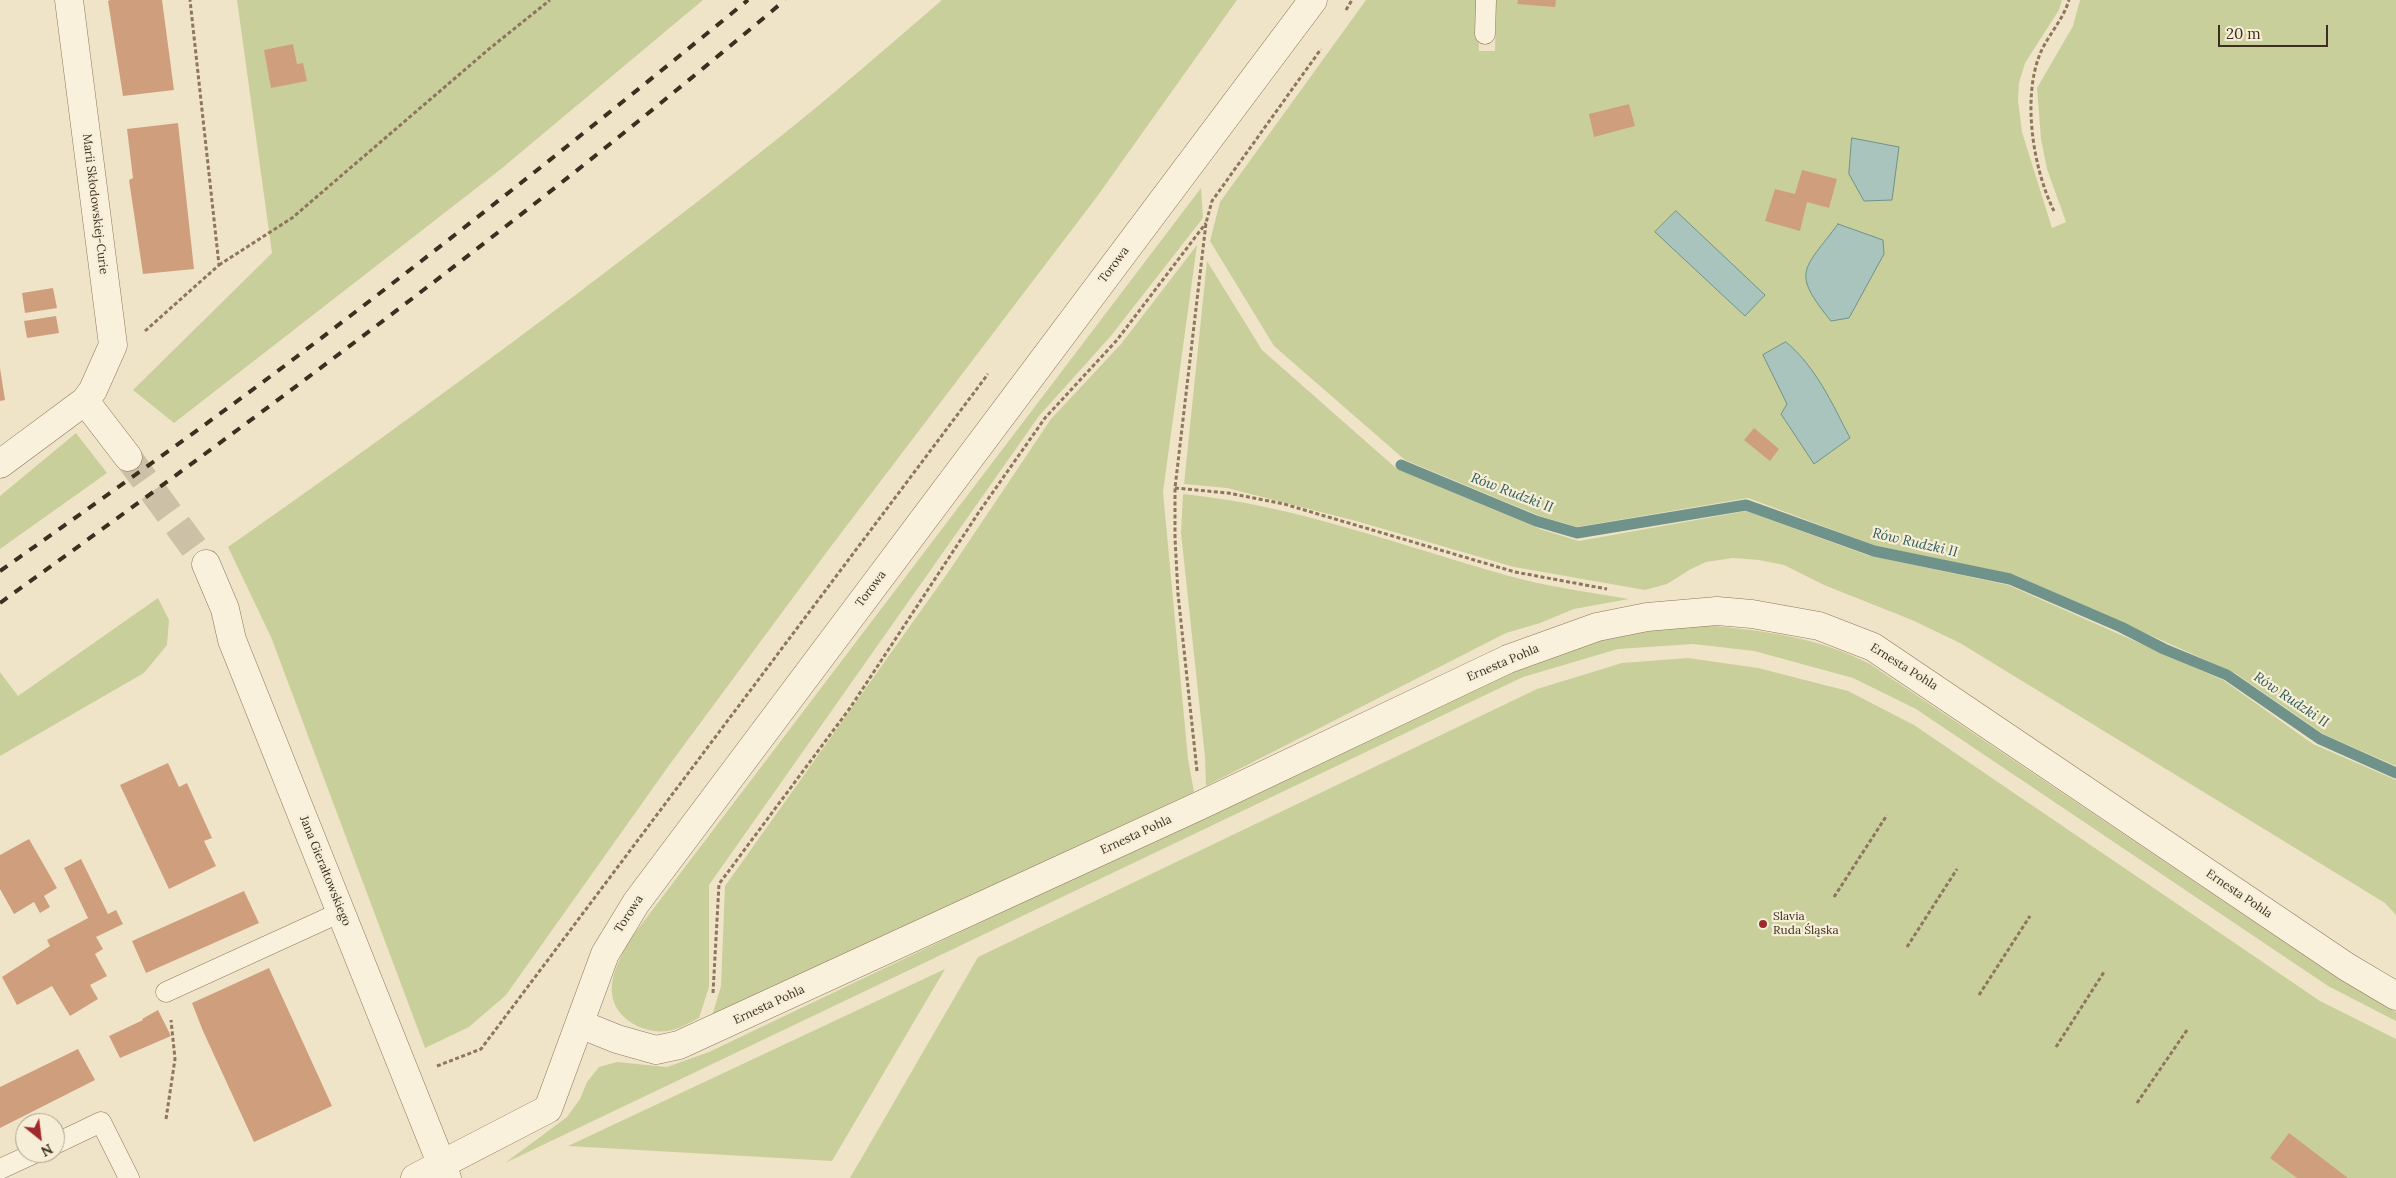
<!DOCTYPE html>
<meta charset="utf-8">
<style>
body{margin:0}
#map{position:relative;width:2396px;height:1178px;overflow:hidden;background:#f0e4c8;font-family:Lora,serif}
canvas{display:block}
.north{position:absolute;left:15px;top:1113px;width:50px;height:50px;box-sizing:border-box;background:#f7eed8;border:1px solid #ada18e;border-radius:50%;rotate:151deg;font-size:14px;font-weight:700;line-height:20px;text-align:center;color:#3d2e20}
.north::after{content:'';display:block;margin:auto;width:18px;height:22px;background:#9e2a2b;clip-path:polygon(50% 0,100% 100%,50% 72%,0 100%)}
.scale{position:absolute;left:2218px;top:25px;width:110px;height:22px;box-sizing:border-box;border:2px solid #3d2e20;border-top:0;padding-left:6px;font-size:15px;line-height:18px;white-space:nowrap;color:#3d2e20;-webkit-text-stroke:4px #f7eed8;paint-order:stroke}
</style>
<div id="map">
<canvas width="2396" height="1178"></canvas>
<div class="north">N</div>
<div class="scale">20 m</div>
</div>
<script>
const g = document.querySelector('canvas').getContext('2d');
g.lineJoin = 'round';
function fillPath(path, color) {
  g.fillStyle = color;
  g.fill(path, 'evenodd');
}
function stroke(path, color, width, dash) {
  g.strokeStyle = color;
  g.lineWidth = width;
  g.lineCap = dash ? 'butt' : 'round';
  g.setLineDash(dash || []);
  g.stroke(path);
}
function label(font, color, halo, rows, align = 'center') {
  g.font = font + ' Lora,serif';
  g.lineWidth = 4.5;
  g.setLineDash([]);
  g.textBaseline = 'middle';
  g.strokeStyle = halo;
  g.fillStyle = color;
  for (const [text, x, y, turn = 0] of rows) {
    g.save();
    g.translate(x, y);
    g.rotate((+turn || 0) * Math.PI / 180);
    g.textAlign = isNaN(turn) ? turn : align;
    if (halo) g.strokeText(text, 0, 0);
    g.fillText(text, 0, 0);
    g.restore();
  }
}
const green = new Path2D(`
 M237,0H703L501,169L174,423L133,390L272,253Z
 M942,0H1237L1096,198L829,549L670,764L506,995L469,1027L425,1048L271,637L228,547C414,417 598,281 776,140C833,95 887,47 942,0Z
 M1366,0H1478L1479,51H1495L1496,0H2062L2059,10L2025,63L2019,83L2018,100L2022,132L2052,228L2066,222L2047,169L2041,139L2037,88L2073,26L2080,0H2396V766L2325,735L2235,673L2015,575L1876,546L1748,498L1577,527L1540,516L1405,460L1274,346L1210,241L1220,202Z
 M1201,188L1203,218L1110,337L1039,416L709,885V987L699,1018C689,1023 678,1030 667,1031C644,1034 614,1019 612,993C610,976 621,957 628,942Z
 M1197,245L1163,492L1188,759L1194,792L712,1016L721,986L725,886L947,574L1051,419L1121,344Z
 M1207,261L1262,350L1397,469L1543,530L1579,541L1746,511L1867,555L2008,585L2223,680L2313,744L2396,780V915L2385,903L1960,643L1912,620L1824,585L1784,565L1759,560L1733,558L1706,562L1691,569L1667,584L1645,590L1514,567L1356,521L1227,488L1184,484Z
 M76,433L107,473L0,549V496Z
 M1183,494C1295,505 1402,546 1509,576C1548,587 1589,592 1629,599L1574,609L1540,623L1506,633L1206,786L1205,757L1181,533Z
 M158,598L169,620L167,645L144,673L0,756V672L18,696Z
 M1703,625C1761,630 1818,637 1870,664L2335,976L2396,1012V1021L2328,986L1916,709L1853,678L1754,651L1693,644L1618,649L1523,677L505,1163L567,1117L580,1099L587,1082L599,1067L617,1062L667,1067L709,1052L1515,667L1622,633Z
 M1688,658L1758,668L1848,691L1914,725L2320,1001L2396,1039V1178H850L978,957L1537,689L1622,663Z
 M945,969L832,1161L568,1146Z`);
const water = new Path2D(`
 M1852,138L1899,147L1892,200L1864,201L1849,174Z
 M1676,211L1765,295L1745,316L1655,232Z
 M1838,224L1883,240L1884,254L1849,318L1831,321C1790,271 1804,270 1838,224Z
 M1786,342C1816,367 1832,403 1850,438L1814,464L1781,414L1787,404L1763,355Z`);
const stream = new Path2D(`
 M1401,465L1536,521L1577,533L1746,505L1874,551L2010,579L2121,627L2164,649L2227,675L2320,739L2396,773`);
const building = new Path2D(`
 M110,0H162L174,90L123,96L108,1Z
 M1518,0H1556L1555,7L1517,4Z
 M293,44L297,64L303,63L307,81L271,88L264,50Z
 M1629,104L1635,126L1594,137L1589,114Z
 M178,123L194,269L143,274L129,180L133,178L127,129Z
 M1802,170L1837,179L1829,208L1807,202L1800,231L1765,221L1775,189L1795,194Z
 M53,288L57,308L25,313L22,293Z
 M56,316L59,333L27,338L24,321Z
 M0,368L5,400L0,401Z
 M1754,428L1779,449L1770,461L1744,440Z
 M168,763L179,787L187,783L212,838L204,841L216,866L169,889L120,785Z
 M29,839L57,888L44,896L50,907L40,913L34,902L14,914L0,889V855Z
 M81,859L108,914L116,910L123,924L96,937L103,949L95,954L107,976L90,985L98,999L70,1016L52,986L17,1005L2,977L50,946L47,940L88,918L64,868Z
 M244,891L259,923L146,973L132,941Z
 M269,968L332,1106L254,1142L203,1031L192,1003Z
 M158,1010L171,1036L120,1058L109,1036L143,1020L142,1019Z
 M78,1049L95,1080L0,1128V1087Z
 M2289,1133L2348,1178H2297L2270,1158Z`);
const tertiaryTunnel = new Path2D(`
 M128,457L206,564`);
const path = new Path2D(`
 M1346,10L1352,0
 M2054,211C2033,169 2022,98 2040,54C2048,35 2063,20 2069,0
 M219,265L292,218L489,49L550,0
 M145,331L219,265L190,0
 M1175,488L1228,493L1284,504L1515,572L1607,589
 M1197,771L1178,594L1175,538V488L1206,223L1212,201L1321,49
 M1834,897L1887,815
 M1907,947L1957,869
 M713,993L719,884L850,708L979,512L1045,418L1117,340L1206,223
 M1979,995L2030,916
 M2056,1047L2104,972
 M437,1066L481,1049L988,374
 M2137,1103L2187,1030
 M166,1119L175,1059L171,1020`);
const service = new Path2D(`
 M1485,34L1486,0
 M166,992L341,912
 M55,1144L101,1122L129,1178
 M0,1169L35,1153`);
const minor = new Path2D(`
 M580,1024L617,1039L656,1050L679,1045L1201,805L1508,659L1597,627L1647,617L1717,611L1752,614L1819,626L1873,647L2347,967L2396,996
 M415,1178L548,1109L605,954L636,903L1313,0`);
const tertiary = new Path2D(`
 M85,401L128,457
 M0,464L85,401L93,390L113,345L69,0
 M206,564L225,609L232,640L447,1178`);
const rail = new Path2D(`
 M0,571C99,501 198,431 295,358C448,242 599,122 748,0
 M0,603C268,410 533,213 785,0`);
const markers = [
 [1763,924,5,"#9e2a2b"]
];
const streetNames = [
 ["Marii Skłodowskiej-Curie",95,204,83],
 ["Torowa",1114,265,-53],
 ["Torowa",871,589,-53],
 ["Ernesta Pohla",1503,663,-23],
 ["Ernesta Pohla",1904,667,32],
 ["Ernesta Pohla",1136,835,-25],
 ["Jana Gierałtowskiego",325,871,68],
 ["Ernesta Pohla",2239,894,34],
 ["Torowa",629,914,-57],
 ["Ernesta Pohla",769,1005,-25]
];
const poiNames = [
 ["Slavia",1773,917],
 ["Ruda Śląska",1773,931]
];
const waterNames = [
 ["Rów Rudzki II",1512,493,21],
 ["Rów Rudzki II",1915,543,13],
 ["Rów Rudzki II",2291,700,34]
];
fillPath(green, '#c9cf9b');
fillPath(water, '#a9c4bc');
stroke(water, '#6f938a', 1);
stroke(stream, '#6f938a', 11);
fillPath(building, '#cf9f7d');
stroke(tertiaryTunnel, '#ccc0a6', 28, [28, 14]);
stroke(service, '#8d765c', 21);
stroke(minor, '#8d765c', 29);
stroke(tertiary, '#8d765c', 29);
stroke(path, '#8d765c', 3, [4, 2.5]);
stroke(service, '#faf1dc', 20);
stroke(minor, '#faf1dc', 28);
stroke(tertiary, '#faf1dc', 28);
stroke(rail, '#3d2e20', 4, [9, 9]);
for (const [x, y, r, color] of markers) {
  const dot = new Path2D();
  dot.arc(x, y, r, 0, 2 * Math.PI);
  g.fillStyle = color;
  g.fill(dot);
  stroke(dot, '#f7eed8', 2);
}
label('12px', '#3d2e20', '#f7eed8', streetNames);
label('12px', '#3d2e20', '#f7eed8', poiNames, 'left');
label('italic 14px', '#2f5d5a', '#f7eed8', waterNames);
</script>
